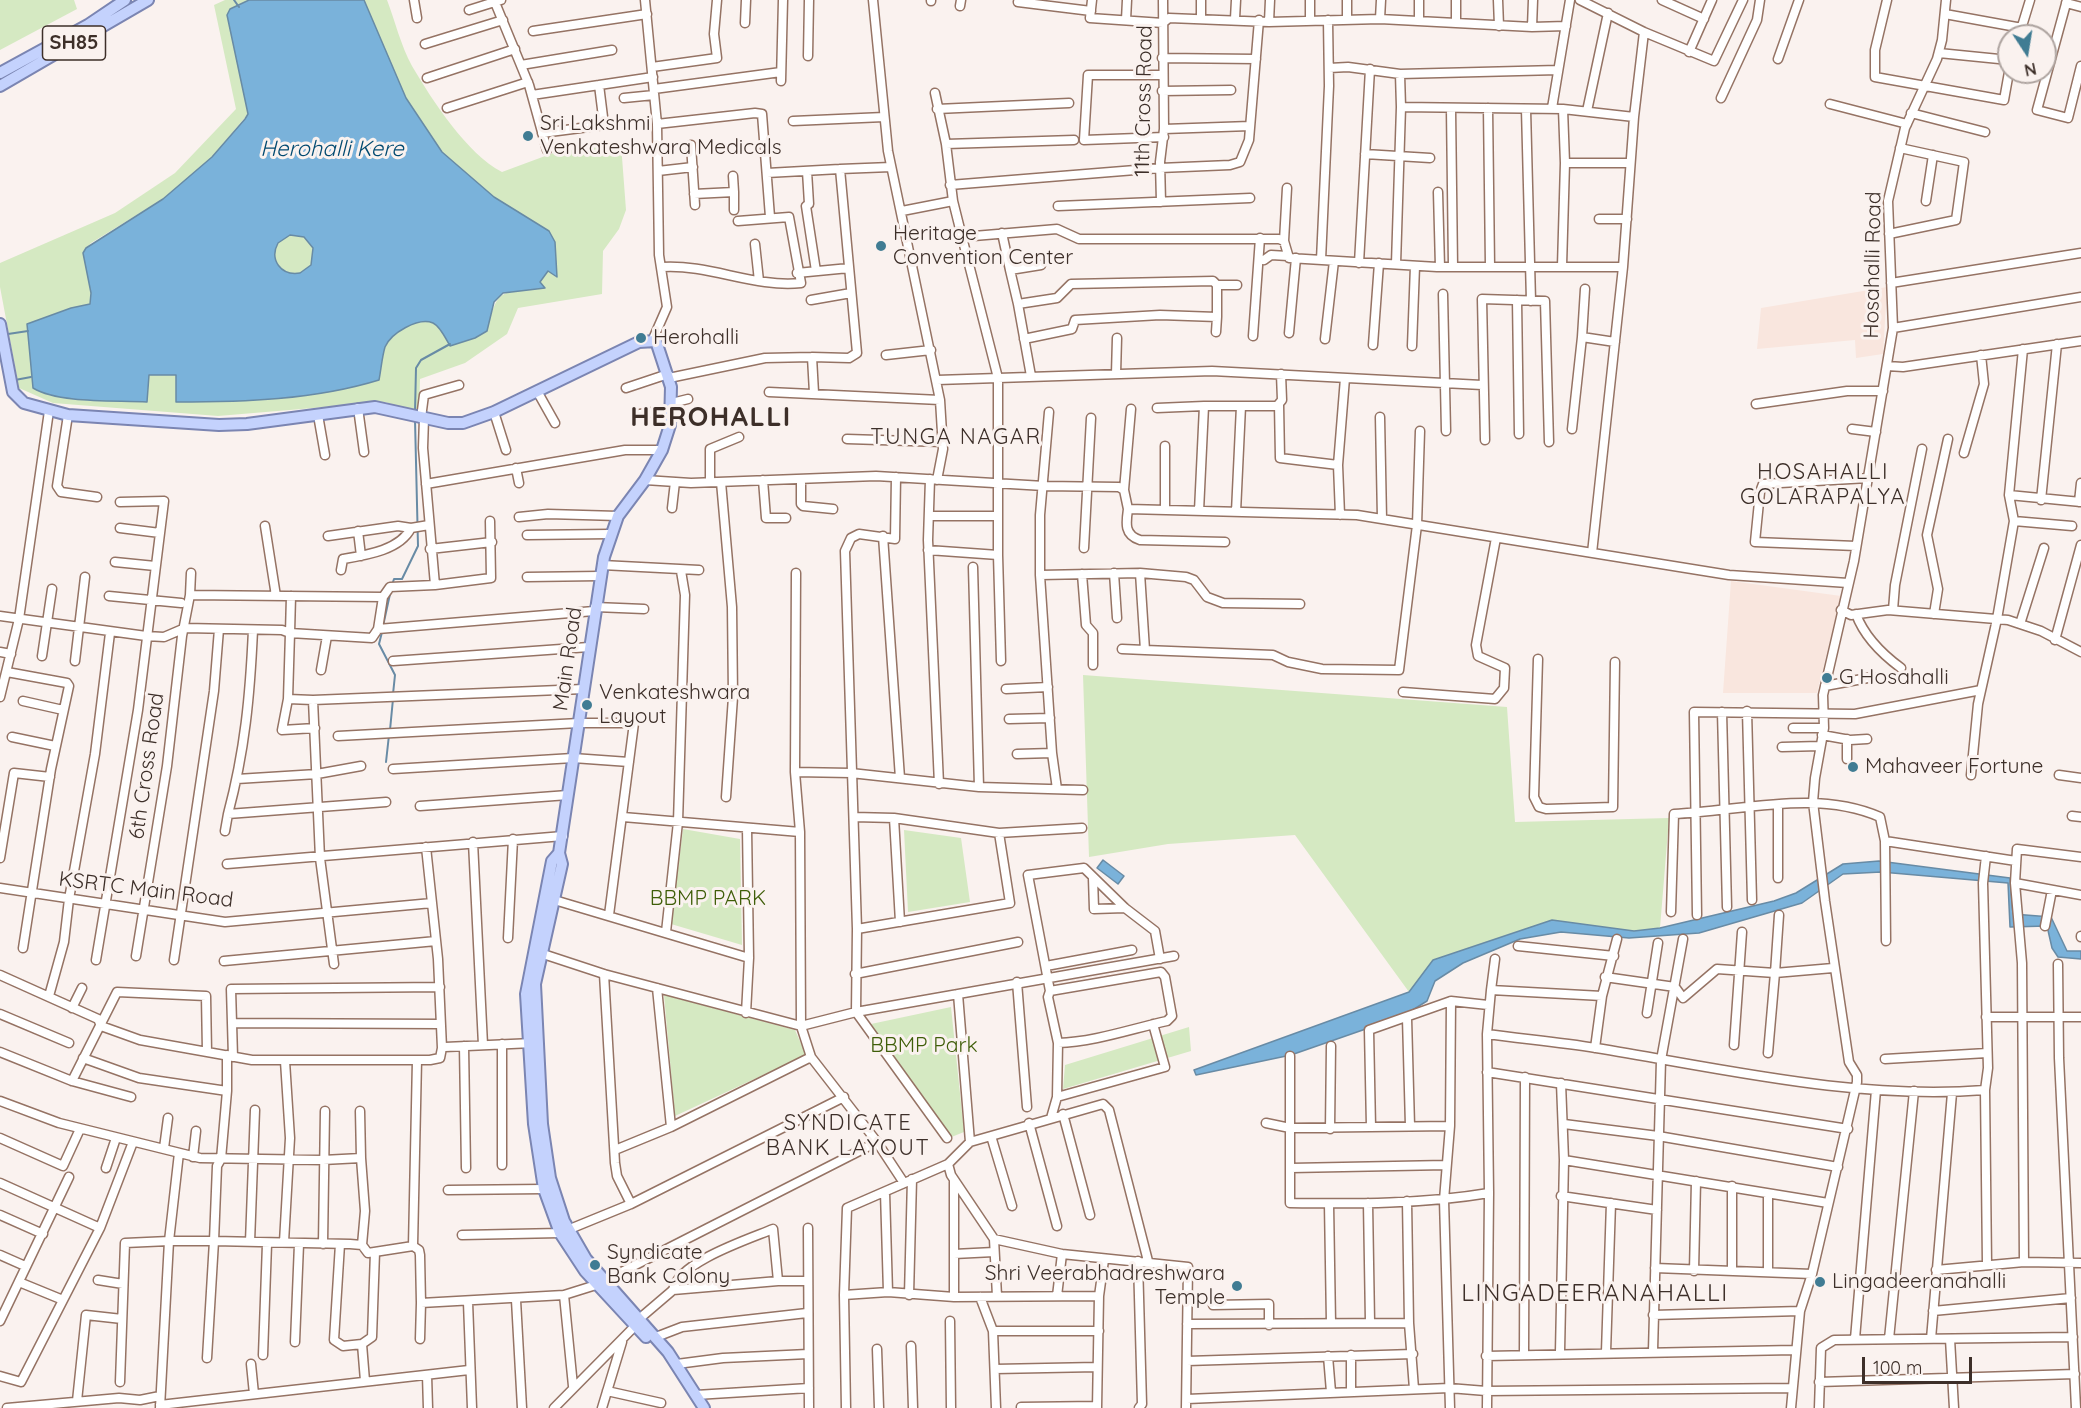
<!DOCTYPE html>
<style>
body{margin:0}
#map{position:relative;width:2081px;height:1408px;overflow:hidden;background:#faf2ef;font-family:Quicksand,sans-serif}
canvas{display:block}
.north{position:absolute;left:1997px;top:24px;width:60px;height:60px;box-sizing:border-box;background:#faf2ef;border:2px solid #aea4a0;border-radius:50%;rotate:168deg;font-size:16px;font-weight:700;line-height:24px;text-align:center;color:#3d2f29}
.north::after{content:'';display:block;margin:auto;width:21px;height:27px;background:#407c93;clip-path:polygon(50% 0,100% 100%,50% 72%,0 100%)}
.scale{position:absolute;left:1862px;top:1357px;width:110px;height:27px;box-sizing:border-box;border:3px solid #3d2f29;border-top:0;padding-left:8px;font-size:18px;line-height:21px;white-space:nowrap;color:#3d2f29;-webkit-text-stroke:4px #faf2ef;paint-order:stroke}
</style>
<div id="map">
<canvas width="2081" height="1408"></canvas>
<div class="north">N</div>
<div class="scale">100 m</div>
</div>
<script>
const g = document.querySelector('canvas').getContext('2d');
g.lineJoin = 'round';
function fillPath(path, color) {
  g.fillStyle = color;
  g.fill(path, 'evenodd');
}
function stroke(path, color, width, dash) {
  g.strokeStyle = color;
  g.lineWidth = width;
  g.lineCap = dash ? 'butt' : 'round';
  g.setLineDash(dash || []);
  g.stroke(path);
}
function label(font, color, halo, rows, align = 'center') {
  g.font = font + ' Quicksand,sans-serif';
  g.lineWidth = 6;
  g.setLineDash([]);
  g.textBaseline = 'middle';
  g.strokeStyle = halo;
  g.fillStyle = color;
  for (const [text, x, y, turn = 0] of rows) {
    g.save();
    g.translate(x, y);
    g.rotate((+turn || 0) * Math.PI / 180);
    g.textAlign = isNaN(turn) ? turn : align;
    if (halo) g.strokeText(text, 0, 0);
    g.fillText(text, 0, 0);
    g.restore();
  }
}
const built = new Path2D(`
 M1887,287L1883,354L1856,358L1855,340L1757,349L1761,308Z
 M1731,581L1841,596L1817,693H1723Z`);
const green = new Path2D(`
 M0,0H74L77,9L0,50Z
 M225,0H249L230,9L227,15L248,114L212,157L163,199L91,243L83,253L91,293L90,304L71,308L27,324L33,388L57,396L147,402L149,375H177L176,402L379,380C381,370 382,357 385,347C391,333 418,317 433,323C440,326 446,339 450,346L487,331C498,285 501,294 544,288L540,282L548,271L556,277L549,231L494,197L442,152L406,98L364,0H387C395,21 401,46 412,66C432,100 467,154 502,172L556,152L621,144L626,210L619,229L603,251L602,294L518,308L507,334L465,363L420,379L419,413L385,402L218,416L53,403L19,388L0,287V263L115,213L175,173L236,109L214,5Z
 M274 254a20 20 0 1 1 40 0a20 20 0 1 1-40 0Z
 M1083,675L1507,707L1515,822L1669,818L1660,928L1634,931L1552,920L1433,960L1409,992L1295,835L1168,844L1089,857Z
 M683,829L740,839L742,945L671,924Z
 M904,830L961,838L970,902L908,912Z
 M664,995L795,1030L806,1055L675,1116Z
 M951,1007L964,1132L949,1138L871,1024Z
 M1189,1027L1191,1051L1063,1089L1065,1065Z`);
const water = new Path2D(`
 M249,0H364L406,98L442,152L494,197L549,231L555,242L557,277L548,271L540,282L545,288L503,293L494,302L487,331L475,338L450,346C446,339 440,326 433,323C418,317 391,333 385,347C382,357 381,370 379,380C314,400 243,402 176,402V375H149L147,402C116,400 60,404 33,388L27,324L71,308L90,304L91,293L83,253L86,248L163,199L212,157L245,119L248,114L227,15L230,9ZM290,235L304,237L313,248L311,265L300,273C281,276 269,260 278,243Z
 M1103,860L1124,876L1118,884L1097,868Z
 M1879,861L2010,878L2013,914L2051,917L2067,951H2081V959L2058,957L2052,948L2047,926L2010,927L2008,883L1881,872L1843,874L1802,903L1699,933L1629,938L1561,932L1520,939L1463,963L1435,981L1427,1001L1403,1016L1291,1055L1196,1075L1194,1070L1409,992L1433,960L1552,920L1634,931L1660,928L1774,901L1796,893L1843,864Z`);
const stream = new Path2D(`
 M234,0L239,7
 M8,334L28,331
 M15,380L31,377
 M415,412L416,368L421,360L450,344
 M392,585L394,579H402L418,546L415,420
 M383,626L390,594
 M382,632L379,644L395,675L393,694
 M390,730L393,699
 M386,762L389,735`);
const minor = new Path2D(`
 M414,0L417,18
 M494,0L529,85L547,150
 M645,0L657,124L659,255L667,307L653,339
 M873,0L888,151L940,400L943,449L937,480
 M1092,0L1090,18L1163,23L1169,18L1269,22L1380,19L1532,27
 M1498,0L1499,26
 M1533,0L1532,27L1566,26
 M1580,0L1644,32L1714,61L1743,0
 M1662,0L1704,19
 M1887,0L1875,50V77L2004,100L2009,72
 M2067,0L2037,110L2068,118L2081,66
 M931,1V0
 M1018,2L1091,11
 M2066,3L2081,7
 M960,6L961,0
 M469,10L501,0
 M1945,14L2022,28
 M1201,18V0
 M1235,19L1236,0
 M1380,19L1381,0
 M1126,20L1127,0
 M1347,20V0
 M1419,20V0
 M1310,21V0
 M1269,22L1270,0
 M1456,22V0
 M745,23L746,0
 M533,31L647,14
 M2019,36L2030,0
 M425,44L503,20
 M1689,52L1712,0
 M1939,53L2009,60
 M808,56L809,0
 M1162,58L1256,59
 M1778,59L1799,0
 M521,65L612,50
 M652,67L717,58L714,34L717,0
 M1329,68L1348,67L1400,74L1558,70
 M1162,75H1088L1084,140L1164,137
 M427,78L515,49
 M781,81L783,0
 M654,89L781,72
 M1162,91L1231,90
 M935,93L946,144L953,201
 M532,95L653,77
 M624,98L654,95
 M1721,98L1757,20L1760,0
 M1830,104L1907,124
 M1401,107L1563,109L1634,117
 M447,108L528,82
 M1488,108L1490,266
 M1552,108L1570,0
 M937,109L1069,103
 M1451,109L1453,267
 M1526,109L1531,301
 M1587,111L1608,13
 M1911,113L1985,132
 M793,121L884,117
 M657,124L755,113L762,114L770,217
 M1164,129L1250,126
 M542,133L604,125L599,85
 M946,144L1074,140
 M691,145L695,205
 M1365,154L1430,158
 M1565,163H1630
 M658,171L693,167
 M807,171L809,204L806,206L816,271
 M767,173L840,169
 M950,185L1160,168L1230,165L1240,162L1249,140L1259,20
 M734,192V210
 M1438,192L1440,267
 M694,194L734,192L733,176
 M1926,201L1933,155
 M1161,202L1160,162L1164,129L1163,0
 M1058,206L1250,198
 M902,211L953,201L962,237L1057,229L1079,239H1279L1284,241L1289,258L1437,267H1623L1634,117L1644,32
 M1599,219H1627
 M1002,233L1010,270L1041,265
 M1889,234L1956,220L1964,162L1900,148
 M1284,241L1287,188
 M755,244L759,281
 M1264,260L1271,255L1288,256
 M1321,260L1329,86L1328,20
 M1359,263L1370,69
 M1396,264L1401,107L1400,74
 M1562,266L1565,163L1563,109
 M662,267C710,264 754,288 801,283L789,217L738,221
 M1010,270L1018,304
 M797,273L849,268
 M1891,283L2081,253
 M1443,294L1446,431
 M811,300L851,293
 M1517,300L1519,434
 M1893,328L2081,297
 M1216,332L1217,317
 M1289,333L1296,258
 M1253,336L1260,238
 M1582,337L1585,289
 M1024,339L1072,329L1075,320L1160,315L1217,317V285
 M1325,339L1334,261
 M1373,345L1379,263
 M1412,346L1415,266
 M2023,349L2009,495L2081,502
 M886,355L931,350
 M1887,366L1903,367L2081,341
 M1116,374L1117,338
 M1031,376L1018,304L1057,298L1071,284L1213,281L1217,285H1237
 M669,378L765,358L812,357
 M937,380L1212,371L1482,385
 M626,388L668,374
 M537,391L555,423
 M769,392L940,400
 M814,393L812,357L849,358L857,353L840,169L891,167
 M672,403L688,399
 M1279,404L1280,458L1338,465
 M1756,404L1847,391H1883
 M358,408L364,452
 M1157,408L1204,406
 M494,412L506,450
 M1049,412L1040,515V575L1052,753L1057,789
 M640,414L672,409
 M68,415L57,486L61,492L97,497
 M318,415L325,455
 M1380,417L1382,519
 M421,418L424,395L459,385
 M1572,429L1582,337L1615,342
 M1852,429L1876,432
 M847,439L943,442
 M1485,440L1482,299L1545,301L1549,442
 M1964,453L1984,384L1981,355
 M516,468L519,483
 M896,477L895,539L859,534L851,538L845,551L857,929L856,1012L947,1138
 M801,479V504L803,506L833,509
 M930,479L928,540L939,784
 M645,480L691,483L876,476L1044,486L1119,487L1124,490L1128,509L1357,515L1729,575L1848,583
 M763,480L766,518H786
 M710,482V449L739,437
 M721,482L732,607L733,697L726,797
 M426,484L625,450H662
 M1124,490L1131,409
 M2041,500L2057,344
 M2079,502L2081,483
 M672,508L675,482
 M1128,509C1126,523 1124,535 1140,540L1225,542
 M1165,510V446
 M1199,511L1204,406H1277L1282,400L1281,374
 M1236,512L1241,406
 M1340,515L1338,465L1345,378
 M929,516H996
 M519,517L548,514L618,516
 M2014,521L2072,526
 M265,526L276,596
 M120,528L160,533
 M358,531L361,556
 M527,535L610,534
 M328,536L398,526L411,528
 M883,536L900,778
 M1856,546L1755,542L1760,492L1763,484L1868,478
 M1084,548L1091,418
 M430,549L492,542
 M928,550L998,555V378L962,237
 M1592,553L1623,267
 M998,555L1001,661
 M115,562L155,566
 M602,565L699,570
 M973,567L979,787
 M341,570L343,559C367,555 400,550 411,528L429,525
 M1114,573L1117,618
 M1140,573L1186,577L1194,580L1207,597L1223,603L1300,604
 M1082,574L1086,625L1093,633V665
 M1040,575L1140,573L1145,650L1273,655L1288,662L1322,669L1399,670L1417,525L1420,431
 M527,577L600,576
 M435,585L491,578L490,521
 M190,595L191,573
 M109,596L181,603
 M383,597L390,587L435,585L423,448L424,418
 M595,607L644,609
 M1841,610L1851,615L1888,610L2008,620L2041,631L2081,652
 M1893,610L1895,585L1922,449
 M1856,614C1864,636 1882,654 1901,668
 M1934,614L1938,589L1927,535L1948,439
 M0,616L146,636L164,637L185,628L282,630L290,633L288,699L313,700
 M2020,624L2044,548
 M378,629L594,611
 M253,630C250,696 245,750 228,814L386,802
 M2055,640L2081,545
 M1122,649L1145,650
 M0,652L11,654
 M42,656L52,589
 M1538,659L1534,797L1539,807L1546,809L1613,807L1615,662
 M75,661L85,577
 M393,661L589,647
 M321,670L327,636
 M7,672L67,683L69,686L51,769L23,948
 M1825,686L1873,677
 M1006,689L1048,687
 M1403,692L1495,699L1504,688L1505,668L1478,656L1476,645L1496,538
 M0,697L19,619L49,411
 M288,699L282,730L315,728
 M23,701L63,710
 M1747,711L1752,900
 M1722,712L1727,907
 M1009,719L1050,718
 M1793,728H1824
 M1822,735L1850,740L1867,739
 M338,736L579,723H634L609,915
 M12,737L55,746
 M1782,747L1820,746
 M1017,754L1052,753
 M1847,759V739
 M393,769L573,758L629,762
 M795,772L851,773L979,787L1083,790
 M1971,775L1978,704L1997,619L2014,521L2009,495
 M2059,775L2081,778
 M237,779L317,774L361,766
 M420,806L568,795
 M2072,816L2081,817
 M623,817L800,832
 M854,817L894,818L999,833L1082,828
 M894,818L900,922
 M225,831L228,814
 M1885,841L2016,861
 M473,842L483,1045
 M426,847L438,959L442,1048
 M1986,856L1983,883L1988,1068L1985,1090L1987,1264
 M2081,857L2017,849L2015,883L2081,895
 M0,858L14,773L50,777
 M227,864L563,836
 M1093,878L1094,909L1125,908
 M1778,878V805
 M2015,883L2022,963L2024,1262
 M0,888L225,922L432,903
 M551,899L749,958
 M1671,912L1674,814C1741,811 1817,789 1880,817L1885,841L1886,941
 M1697,915L1694,712L1855,714L1981,690
 M2045,926L2052,890
 M857,929L1010,903L999,833
 M666,932L678,822L685,595L681,571
 M2081,937V936
 M508,938L513,839
 M1518,946L1614,956
 M537,952L604,974L801,1026L856,1012L1174,956
 M136,956L167,766L182,636L190,595L383,597L378,629L372,638L290,633L291,596
 M96,960L138,710L164,501L120,502
 M174,960L214,691L219,629
 M224,961L436,941
 M334,964L320,858L313,700L584,689
 M2058,964L2059,1058L2076,1408
 M1046,966L1132,950
 M604,974L615,1163L617,1176L631,1204
 M855,974L1018,942
 M0,975L98,1019L101,1026L140,1040L252,1060H430L440,1058L442,1048L445,1047L533,1043
 M1605,977L1675,987L1683,998L1717,969L1775,973L1779,915
 M1017,982L1027,1107
 M657,988L671,1127
 M1491,990L1495,959
 M1050,991L1048,997L1058,1043C1094,1042 1131,1029 1167,1021L1172,1016L1165,977L1161,972L1050,991L1028,875L1084,868L1125,908L1155,931L1160,959
 M958,994L970,1142
 M49,996L64,942L69,899L95,754L110,633
 M1602,996L1617,939
 M72,1008L82,988
 M746,1013L749,958L747,828
 M1647,1013L1658,943
 M0,1014L69,1043
 M1986,1017H2081
 M1407,1018L1410,1126
 M233,1023L440,1024
 M1487,1034C1524,1039 1560,1042 1596,1048C1725,1069 1854,1100 1985,1090
 M502,1044V1165
 M1734,1045L1742,932
 M464,1046L466,1168
 M0,1052L72,1081L131,1097
 M1768,1053L1775,973L1833,968
 M227,1055V1091L221,1159L217,1166L214,1241L350,1244L362,1245L368,1253L413,1246L419,1250L420,1255L421,1303
 M1290,1056V1203C1357,1204 1423,1204 1489,1193L1487,1034L1491,990L1602,996L1595,1048
 M233,1057L231,989L440,987
 M83,1058L139,1078L227,1091
 M1885,1059L1987,1053
 M1487,1072L1848,1129
 M72,1081L117,992L206,996L207,1052
 M1057,1097L1058,1043
 M0,1101L59,1123L200,1158L323,1160L361,1158L365,1211L362,1245
 M360,1111L361,1158
 M1063,1114L1090,1215
 M1051,1118L1057,1097L1165,1067L1153,1024
 M1029,1123L1057,1226
 M1266,1123L1290,1128L1450,1126
 M1564,1124L1658,1136L1838,1167
 M1371,1127L1369,1030L1451,1001L1488,1005
 M1330,1129L1331,1046
 M991,1136L1012,1206
 M0,1138L63,1166L80,1129
 M877,1142L904,1183
 M164,1148L168,1118
 M615,1150L671,1127L811,1057
 M193,1157L196,1131
 M1564,1160L1828,1203
 M948,1164L951,1175L994,1239L1062,1254L1188,1267L1186,1408
 M106,1168L116,1138
 M1291,1168L1446,1165
 M954,1180V1254
 M0,1183L100,1228L21,1382L0,1376
 M448,1190L544,1189
 M885,1192L888,1292
 M1561,1196L1657,1210
 M1407,1201L1409,1323L1414,1389
 M1368,1203L1370,1322
 M1329,1204L1331,1323
 M0,1215L43,1234
 M100,1228L133,1142
 M808,1228L809,1408
 M462,1235L560,1233L631,1204L844,1097
 M994,1239L997,1296
 M250,1242L255,1110
 M284,1242L290,1138L285,1061
 M323,1244L325,1111
 M340,1244L334,1340L343,1346L362,1344
 M413,1246L417,1060
 M0,1255L25,1266
 M1138,1261L1142,1404L1139,1408
 M1655,1268L1812,1274
 M1936,1270L2024,1262L2081,1263
 M1694,1271L1696,1181
 M1732,1271V1186
 M1768,1271V1194
 M98,1280L123,1284
 M19,1282L63,1300
 M673,1290L778,1281H807
 M564,1295L573,1386
 M844,1295L888,1292L954,1297L1099,1296
 M909,1295L912,1179
 M1057,1296L1062,1254
 M954,1297V1254L994,1252
 M980,1297L993,1331L996,1408
 M516,1300L522,1408
 M468,1302L472,1408
 M1213,1305L1269,1304V1325
 M1933,1311L2071,1298
 M1653,1315L1800,1311
 M639,1319L673,1290C678,1262 749,1239 773,1229L778,1281
 M0,1321L69,1177
 M950,1321L951,1408
 M1187,1324L1409,1323
 M993,1331H1099
 M656,1337L682,1327L807,1313
 M420,1339L421,1303L564,1295L596,1285L877,1142L811,1057L801,1026L800,832L795,772L796,573
 M1855,1339L1876,1090
 M1889,1339L1914,1091
 M1931,1339L1952,1093
 M1950,1339L1954,1408
 M295,1342L299,1244
 M911,1346L913,1408
 M877,1349L879,1408
 M1653,1351L1661,1060L1683,939
 M1560,1352L1564,1160L1561,1083
 M1606,1352L1611,1203
 M1524,1354L1525,1077
 M263,1355L267,1244
 M1351,1355V1391
 M1328,1356L1331,1392
 M1486,1356L1794,1350
 M1187,1361L1413,1354
 M251,1364L254,1394
 M677,1364L723,1358L808,1354
 M995,1369L1097,1367
 M427,1375L428,1408
 M365,1381L362,1344L372,1337L375,1252
 M120,1382L125,1243L169,1241L179,1153
 M1819,1382L2075,1374
 M607,1391L661,1403
 M696,1395L809,1388
 M1187,1399L1449,1388L1486,1391L1792,1388
 M77,1401L86,1315L122,1319
 M160,1405L469,1370
 M1021,1407L1097,1406
 M7,1408L119,1398L140,1400L160,1396
 M160,1408L169,1241H214L207,1358
 M554,1408L635,1326
 M602,1408L622,1342
 M846,1408L844,1295L847,1208L948,1164L970,1142L1103,1104L1109,1110L1148,1261
 M1097,1408L1099,1296L1104,1260
 M1450,1408L1444,1200L1450,1126L1451,1001
 M1487,1408L1489,1193
 M1791,1408L1800,1311L1812,1274L1857,1082V1075L1849,1062L1825,901L1813,802L1815,778L1824,728L1823,695L1854,561L1893,328L1888,201L1905,128L1937,59L1942,40L1946,0
 M1819,1408L1821,1348L1834,1340L2073,1337`);
const major = new Path2D(`
 M0,73L88,25L125,0
 M0,86L148,0
 M0,324L13,392L24,403L68,415L219,425L247,424L375,407L448,423H463L494,412L639,342L656,341L671,387L670,425L662,450L645,480L618,516L604,557L559,853L562,864L535,984L542,1124L550,1178L564,1221L586,1259L668,1352L704,1408
 M559,853L552,861L526,994L534,1124L544,1189L560,1233L585,1271L646,1337`);
const markers = [
 [528,136,6,"#407c93"],
 [881,246,6,"#407c93"],
 [641,338,6,"#407c93"],
 [1827,678,6,"#407c93"],
 [587,705,6,"#407c93"],
 [1853,767,6,"#407c93"],
 [595,1265,6,"#407c93"],
 [1820,1282,6,"#407c93"],
 [1237,1286,6,"#407c93"]
];
const shields = [
 [74,43,63]
];
const shieldNames = [
 ["SH85",74,43]
];
const streetNames = [
 ["11th Cross Road",1144,101,-89],
 ["Hosahalli Road",1873,265,-89],
 ["Main Road",568,659,-82],
 ["6th Cross Road",147,766,-82],
 ["KSRTC Main Road",146,890,7]
];
const poiNames = [
 ["Sri Lakshmi",540,124],
 ["Venkateshwara Medicals",540,148],
 ["Heritage",893,234],
 ["Convention Center",893,258],
 ["Herohalli",653,338],
 ["G Hosahalli",1839,678],
 ["Venkateshwara",599,693],
 ["Layout",599,717],
 ["Mahaveer Fortune",1865,767],
 ["Syndicate",607,1253],
 ["Bank Colony",607,1277],
 ["Shri Veerabhadreshwara",1225,1274,"right"],
 ["Temple",1225,1298,"right"],
 ["Lingadeeranahalli",1832,1282]
];
const parkNames = [
 ["BBMP PARK",708,899],
 ["BBMP Park",924,1046]
];
const waterNames = [
 ["Herohalli Kere",332,149]
];
const neighbourhoodNames = [
 ["TUNGA NAGAR",956,437],
 ["HOSAHALLI",1823,472],
 ["GOLARAPALYA",1823,497],
 ["SYNDICATE",848,1123],
 ["BANK LAYOUT",848,1148]
];
const quarterNames = [
 ["LINGADEERANAHALLI",1595,1294]
];
const districtNames = [
 ["HEROHALLI",711,418]
];
fillPath(built, '#f9e6de');
fillPath(green, '#d5e9c2');
fillPath(water, '#7ab2da');
stroke(water, '#688ba5', 1.5);
stroke(stream, '#688ba5', 2);
stroke(minor, '#957364', 11);
stroke(major, '#7b85b2', 14);
stroke(minor, '#fff', 8);
stroke(major, '#c4d2fd', 10);
for (const [x, y, r, color] of markers) {
  const dot = new Path2D();
  dot.arc(x, y, r, 0, 2 * Math.PI);
  g.fillStyle = color;
  g.fill(dot);
  stroke(dot, '#faf2ef', 2);
}
for (const [x, y, w] of shields) {
  const box = new Path2D();
  box.roundRect(x - w / 2, y - 17, w, 34, 4.5);
  g.fillStyle = '#faf2ef';
  g.fill(box);
  stroke(box, '#3d2f29', 1.5);
}
label('bold 20px', '#3d2f29', null, shieldNames);
label('21px', '#3d2f29', '#faf2ef', streetNames);
label('21px', '#3d2f29', '#faf2ef', poiNames, 'left');
label('21px', '#3f5e09', '#faf2ef', parkNames);
label('italic 22px', '#024a71', '#faf2ef', waterNames);
g.letterSpacing = '1.5px';
label('22px', '#3d2f29', '#faf2ef', neighbourhoodNames);
g.letterSpacing = '0px';
g.letterSpacing = '1.5px';
label('24px', '#3d2f29', '#faf2ef', quarterNames);
g.letterSpacing = '0px';
g.letterSpacing = '1.5px';
label('bold 27px', '#3d2f29', '#faf2ef', districtNames);
g.letterSpacing = '0px';
</script>
